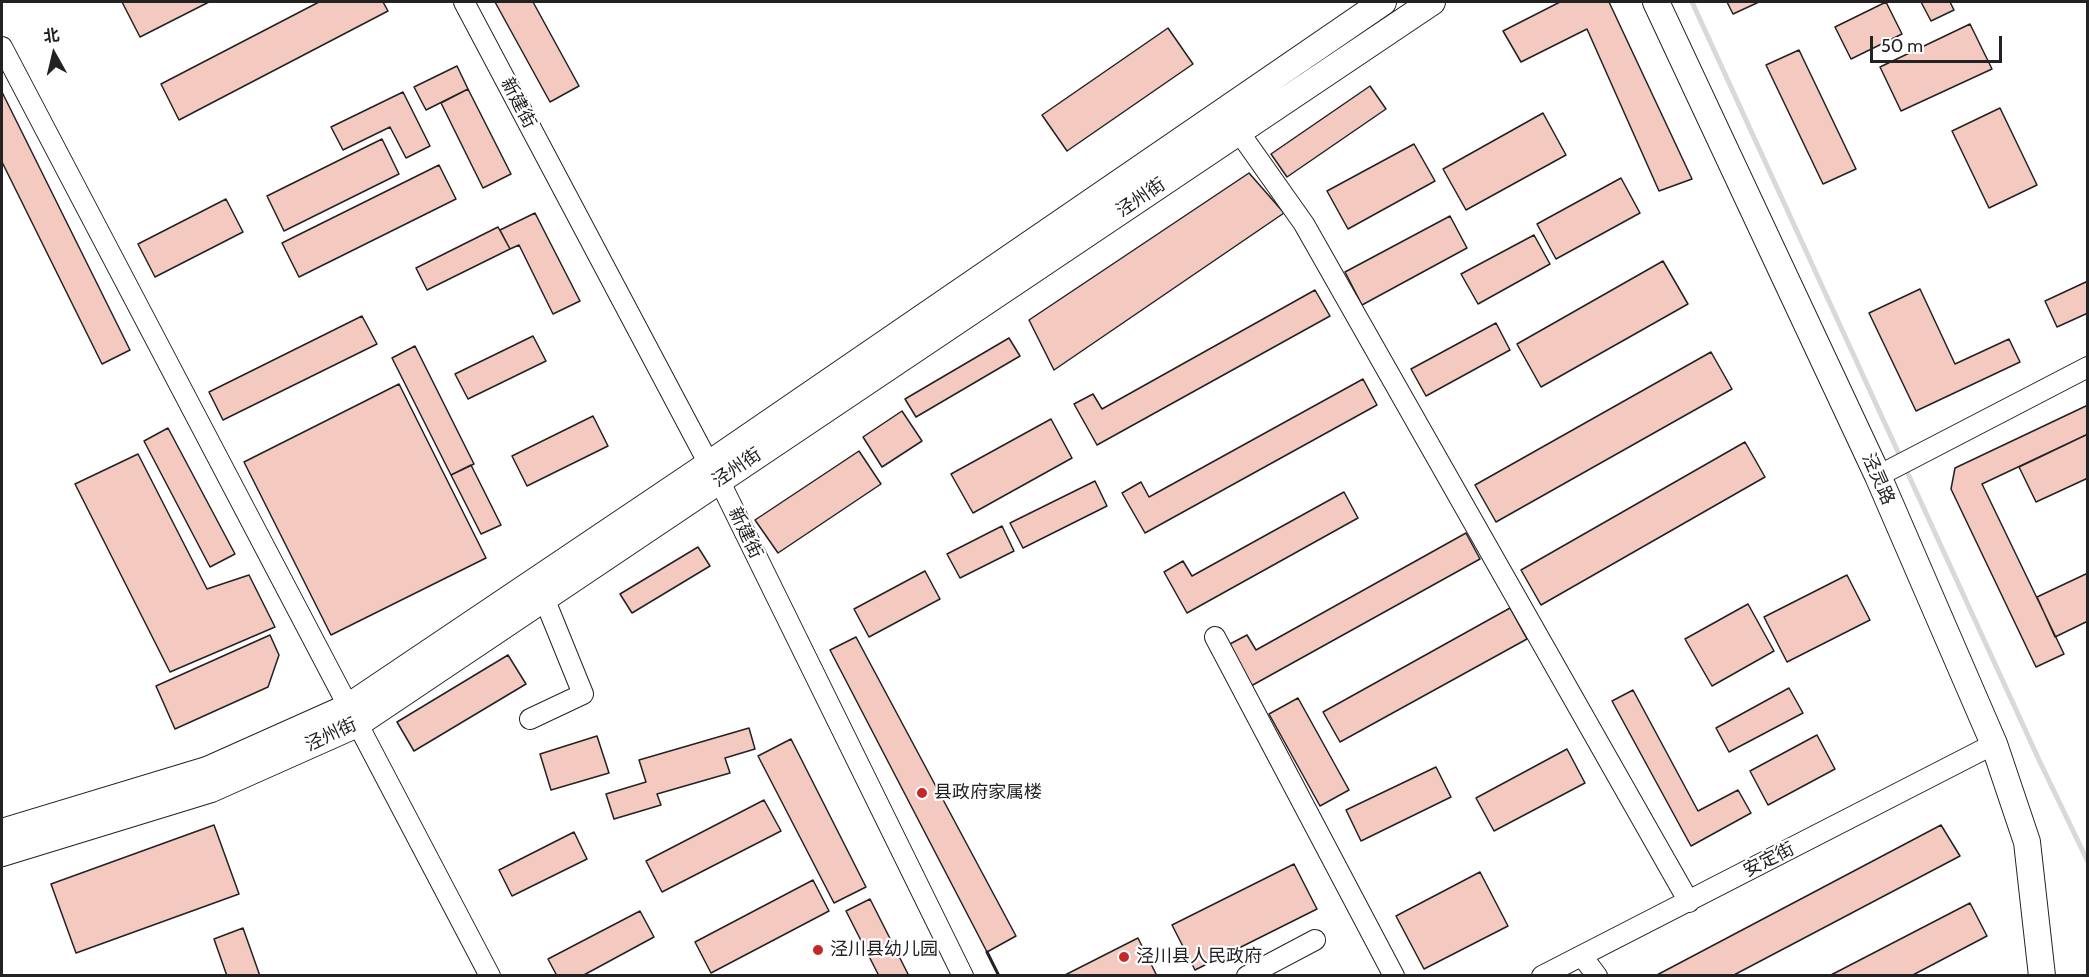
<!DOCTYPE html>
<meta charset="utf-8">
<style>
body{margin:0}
#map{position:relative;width:2089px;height:977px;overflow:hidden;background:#fff;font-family:Cabin,"Noto Sans SC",sans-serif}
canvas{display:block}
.frame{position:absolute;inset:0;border:3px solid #222;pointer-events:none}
.north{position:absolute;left:24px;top:24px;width:60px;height:60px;-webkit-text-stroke:4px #fff;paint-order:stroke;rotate:352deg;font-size:16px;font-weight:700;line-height:24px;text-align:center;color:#222}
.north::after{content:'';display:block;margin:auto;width:21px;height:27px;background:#222;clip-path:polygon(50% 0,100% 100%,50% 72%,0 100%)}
.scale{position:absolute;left:1870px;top:36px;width:132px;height:27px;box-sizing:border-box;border:3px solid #222;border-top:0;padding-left:8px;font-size:18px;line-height:21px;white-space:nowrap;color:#222;-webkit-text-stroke:4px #fff;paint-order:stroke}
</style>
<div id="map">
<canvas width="2089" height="977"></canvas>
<div class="frame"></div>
<div class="north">北</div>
<div class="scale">50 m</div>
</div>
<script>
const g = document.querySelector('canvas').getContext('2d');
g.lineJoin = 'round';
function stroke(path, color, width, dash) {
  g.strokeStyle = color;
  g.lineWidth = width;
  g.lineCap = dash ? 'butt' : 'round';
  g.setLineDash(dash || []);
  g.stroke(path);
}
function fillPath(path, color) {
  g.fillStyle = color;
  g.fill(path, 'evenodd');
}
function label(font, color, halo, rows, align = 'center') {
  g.font = font + ' Cabin,"Noto Sans SC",sans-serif';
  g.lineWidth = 4.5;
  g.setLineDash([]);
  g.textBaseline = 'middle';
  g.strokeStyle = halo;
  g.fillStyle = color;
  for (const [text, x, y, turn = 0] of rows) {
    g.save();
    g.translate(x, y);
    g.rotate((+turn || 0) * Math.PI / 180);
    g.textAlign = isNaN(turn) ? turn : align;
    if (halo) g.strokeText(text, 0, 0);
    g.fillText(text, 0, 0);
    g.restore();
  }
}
const stream = new Path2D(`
 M1692,2L2039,760L2088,862`);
const building = new Path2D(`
 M122,2H209L140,37Z
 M319,2H383L388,11L179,120L161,84Z
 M495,2H533L579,86L550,102Z
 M1560,2H1609L1692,179L1659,191L1587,29L1521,62L1503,31Z
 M1727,2H1759L1733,14Z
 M1886,2L1902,34L1851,59L1835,27Z
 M1921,2H1950L1954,10L1931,21Z
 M1970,24L1992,69L1901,111L1880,67Z
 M1168,28L1193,64L1067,151L1042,115Z
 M1799,50L1856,169L1823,184L1766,65Z
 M457,66L468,89L426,110L414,87Z
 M1370,86L1386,109L1287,177L1271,154Z
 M468,89L511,174L483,188L441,103Z
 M2,92L130,350L102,364L2,162Z
 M403,92L430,146L406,158L390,127L343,150L331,127Z
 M2000,108L2037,185L1989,208L1952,131Z
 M1543,113L1566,155L1466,210L1443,169Z
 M382,139L399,174L284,231L267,196Z
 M1414,144L1435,181L1348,229L1327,191Z
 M439,165L456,199L299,277L282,243Z
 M1249,173L1284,213L1054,370L1029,320Z
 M1621,178L1640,213L1556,259L1537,224Z
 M226,199L243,232L155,277L138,244Z
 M535,213L580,301L553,314L519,245L510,249L500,230Z
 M1450,216L1467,248L1362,305L1345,272Z
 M498,227L510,249L427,290L416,268Z
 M1534,235L1550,264L1478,304L1461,274Z
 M1663,261L1688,304L1541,387L1517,344Z
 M2088,281V313L2057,327L2045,301Z
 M1920,289L1955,364L2009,339L2020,362L1916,411L1869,313Z
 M1315,290L1330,316L1097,445L1074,404L1093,394L1102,409Z
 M362,316L377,344L223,420L209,392Z
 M1496,323L1510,350L1426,396L1411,369Z
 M533,336L546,361L468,399L455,374Z
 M1009,338L1020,356L916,417L905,399Z
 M415,346L474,464L451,475L392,358Z
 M1711,352L1732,389L1496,522L1475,485Z
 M1363,379L1377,405L1145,533L1122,493L1141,482L1149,497Z
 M399,384L486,558L331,635L244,462Z
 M2088,405V434L1982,484L2064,654L2036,667L1951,489L1955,468Z
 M902,411L922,441L882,467L863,437Z
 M593,416L608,446L527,486L512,456Z
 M1051,419L1072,458L973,513L951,474Z
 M168,428L235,554L210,567L144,441Z
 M2088,434V478L2036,502L2019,467Z
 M1745,442L1765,477L1541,605L1521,570Z
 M859,451L881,484L778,553L755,520Z
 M138,454L207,589L249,575L275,627L170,672L75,484Z
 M471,465L501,525L481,534L451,475Z
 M1095,481L1107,506L1023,548L1010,523Z
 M1344,492L1358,518L1187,613L1164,572L1183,561L1192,576Z
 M1002,526L1014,551L960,578L947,554Z
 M1466,533L1480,559L1251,686L1228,645L1247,635L1256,650Z
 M698,547L710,566L632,613L620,594Z
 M925,571L940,599L869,637L854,609Z
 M2088,573V621L2055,637L2037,597Z
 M1847,575L1870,620L1787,662L1764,617Z
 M1748,604L1774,651L1712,686L1685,639Z
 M1510,608L1527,639L1340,742L1323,712Z
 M270,635L279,655L268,687L175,729L156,686Z
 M856,637L1016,936L987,952L830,650Z
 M508,655L526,684L414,751L397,722Z
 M1789,688L1803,713L1729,752L1716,728Z
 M1633,690L1698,811L1738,790L1751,813L1691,846L1612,701Z
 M1298,698L1349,790L1320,806L1269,714Z
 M749,728L755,749L725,758L730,773L657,794L661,805L614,819L606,794L646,782L639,760Z
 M1817,735L1835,769L1768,805L1750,771Z
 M597,736L609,773L551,790L540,754Z
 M791,739L866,887L834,903L758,756Z
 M1567,749L1585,783L1494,831L1476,798Z
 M1436,767L1451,797L1361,841L1346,810Z
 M764,800L781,831L662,892L646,861Z
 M214,825L239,894L76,953L51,884Z
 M1941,825L1960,856L1732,976H1655Z
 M574,832L587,859L512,896L499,870Z
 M1294,864L1317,909L1195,970L1172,925Z
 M1480,872L1508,926L1424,969L1396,916Z
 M813,880L829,911L711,973L695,942Z
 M870,899L909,976H879L846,911Z
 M1970,903L1987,936L1911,976H1829Z
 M640,911L654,937L582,976H557L548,959Z
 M243,928L260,976H227L214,939Z
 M1138,938L1157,976H1063Z`);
const minor = new Path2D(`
 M464,2L709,464L719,480L963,976
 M2,47L490,976
 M1239,132L1304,224L1689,902
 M1878,476L2088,367
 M1215,637L1394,976
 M530,719L583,694L544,598
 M1582,956L1597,976
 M1247,976L1315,940
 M1542,976L1994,744`);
const major = new Path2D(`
 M1656,2L1878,476L1994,744L2027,842L2042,976
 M2,832L207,770L348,707L709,464L1383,2
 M2,853L211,789L357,724L1432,2`);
const wall = new Path2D(`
 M987,952L999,976`);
const markers = [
 [922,793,6,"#c62828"],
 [818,950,6,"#c62828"],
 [1124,957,6,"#c62828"]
];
const streetNames = [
 ["新建街",518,103,62],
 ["泾州街",1141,198,-34],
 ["泾州街",737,468,-34],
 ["泾灵路",1878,479,66],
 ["新建街",745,533,64],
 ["泾州街",331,735,-25],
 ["安定街",1769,860,-27]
];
const poiNames = [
 ["县政府家属楼",934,793],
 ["泾川县幼儿园",830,950],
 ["泾川县人民政府",1136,957]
];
stroke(stream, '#d9d9d9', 5);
fillPath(building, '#f3c9c0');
stroke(building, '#222', 1.5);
stroke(minor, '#222', 22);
stroke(major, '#222', 28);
stroke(minor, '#fff', 20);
stroke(major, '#fff', 26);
stroke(wall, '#222', 3);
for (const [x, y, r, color] of markers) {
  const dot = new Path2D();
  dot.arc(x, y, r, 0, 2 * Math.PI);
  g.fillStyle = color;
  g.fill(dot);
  stroke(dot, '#fff', 2);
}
label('18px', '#222', '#fff', streetNames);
label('18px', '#222', '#fff', poiNames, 'left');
</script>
